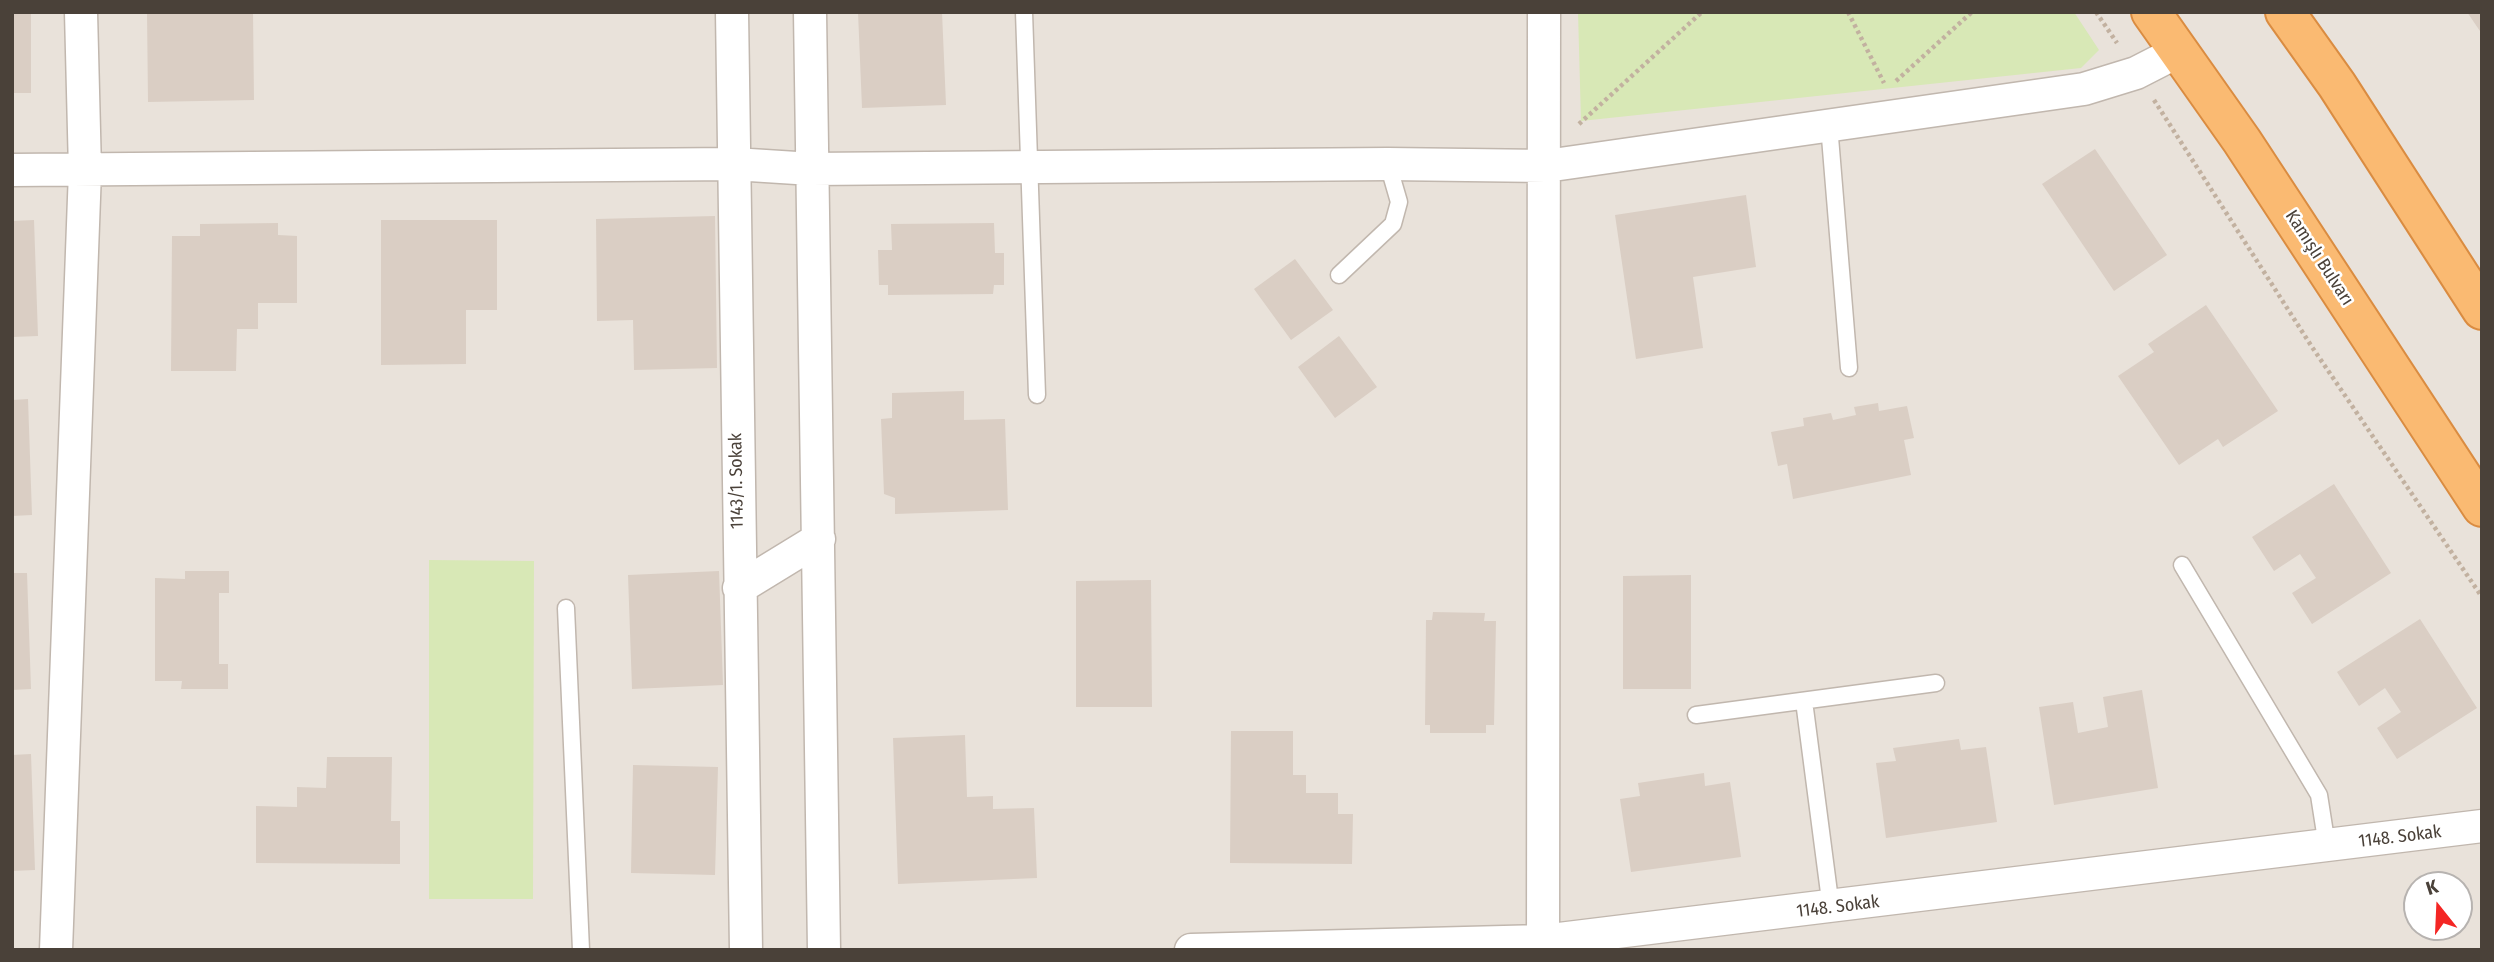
<!DOCTYPE html>
<meta charset="utf-8">
<style>
body{margin:0}
#map{position:relative;width:2494px;height:962px;overflow:hidden;background:#f5f1ec;font-family:"Fira Sans Condensed",sans-serif}
canvas{display:block}
.frame{position:absolute;inset:0;border:14px solid #4a4139;pointer-events:none}
.north{position:absolute;left:2403px;top:871px;width:70px;height:70px;box-sizing:border-box;background:#fff;border:2px solid #b7b3b0;border-radius:50%;rotate:342deg;font-size:19px;font-weight:700;line-height:28px;text-align:center;color:#4a4139}
.north::after{content:'';display:block;margin:auto;width:24px;height:32px;background:#f42624;clip-path:polygon(50% 0,100% 100%,50% 72%,0 100%)}
</style>
<div id="map">
<canvas width="2494" height="962"></canvas>
<div class="frame"></div>
<div class="north">K</div>
</div>
<script>
const g = document.querySelector('canvas').getContext('2d');
g.lineJoin = 'round';
function fillPath(path, color) {
  g.fillStyle = color;
  g.fill(path, 'evenodd');
}
function stroke(path, color, width, dash) {
  g.strokeStyle = color;
  g.lineWidth = width;
  g.lineCap = dash ? 'butt' : 'round';
  g.setLineDash(dash || []);
  g.stroke(path);
}
function label(font, color, halo, rows, align = 'center') {
  g.font = font + ' "Fira Sans Condensed",sans-serif';
  g.lineWidth = 5;
  g.setLineDash([]);
  g.textBaseline = 'middle';
  g.strokeStyle = halo;
  g.fillStyle = color;
  for (const [text, x, y, turn = 0] of rows) {
    g.save();
    g.translate(x, y);
    g.rotate((+turn || 0) * Math.PI / 180);
    g.textAlign = isNaN(turn) ? turn : align;
    if (halo) g.strokeText(text, 0, 0);
    g.fillText(text, 0, 0);
    g.restore();
  }
}
const residential = new Path2D(`
 M12,12H2482V950H12ZM2417,885H2459V927H2417Z`);
const green = new Path2D(`
 M1578,12H2074L2099,50L2081,68L1581,121Z
 M429,560L534,561L533,899H429Z`);
const building = new Path2D(`
 M12,12H31V93H12Z
 M147,12H253L254,100L148,102Z
 M858,12H942L946,105L862,108Z
 M2467,12H2482V34Z
 M2095,149L2167,255L2114,291L2042,184Z
 M1746,195L1756,267L1693,277L1703,348L1636,359L1615,215Z
 M715,216L717,368L634,370L633,320L597,321L596,219Z
 M34,220L38,336L12,337V221Z
 M381,220H497V310H466V364L381,365Z
 M278,223V235L297,236V303H258V329H237L236,371H171L172,236H200V224Z
 M994,223L995,253H1004V285H994L993,294L888,295V285H879L878,250H892L891,224Z
 M1295,259L1333,310L1291,340L1254,289Z
 M2206,305L2278,411L2223,447L2218,439L2179,465L2118,376L2154,352L2148,344Z
 M1339,336L1377,387L1335,418L1298,367Z
 M964,391V420L1005,419L1008,510L895,514V498L884,494L881,419L892,418V393Z
 M28,399L32,515L12,516V400Z
 M1878,403L1879,411L1907,406L1914,438L1904,440L1911,475L1793,499L1787,464L1778,466L1771,432L1804,426L1803,418L1831,413L1833,420L1856,415L1854,407Z
 M2334,484L2391,573L2312,624L2292,593L2316,578L2300,554L2274,571L2252,537Z
 M185,571H229V593H219V664H228V689H181L182,681H155V578L185,579Z
 M719,571L723,685L632,689L628,575Z
 M12,573H27L31,689L12,690Z
 M1691,575V689H1623V576Z
 M1151,580L1152,707H1076V581Z
 M1433,612L1485,613L1484,621H1496L1494,725H1486V733H1430V725H1425L1426,620H1432Z
 M2420,619L2477,708L2397,759L2377,728L2401,712L2385,688L2359,706L2337,672Z
 M2142,690L2158,788L2054,805L2039,707L2073,702L2078,733L2108,727L2103,697Z
 M1231,731H1293V775H1306V793H1338V814H1353L1352,864L1230,863Z
 M965,735L967,797L993,796V809L1034,808L1037,878L898,884L893,738Z
 M1959,739L1961,750L1986,747L1997,822L1886,838L1876,763L1896,761L1893,748Z
 M31,754L35,870L12,871V755Z
 M327,757H392L391,821H400V864L256,863V806L297,807V787L326,788Z
 M633,765L718,767L715,875L631,873Z
 M1704,773L1705,786L1730,782L1741,857L1631,872L1620,799L1640,796L1638,783Z`);
const path = new Path2D(`
 M1848,12L1884,83
 M2096,12L2117,43
 M1896,81L1972,12
 M2154,100L2312,347L2482,597
 M1579,124L1702,12`);
const lane = new Path2D(`
 M1024,12L1037,395
 M1829,125L1849,368
 M1339,275L1393,224L1399,202L1388,164
 M2182,565L2319,795L2327,846
 M566,608L581,950
 M1804,701L1831,908
 M1696,715L1936,683`);
const street = new Path2D(`
 M732,12L746,950
 M810,12L824,950
 M12,170L734,164L812,169L1388,164L1546,166L2084,89L2136,73L2177,52
 M739,588L819,539
 M56,950L85,171L81,12
 M1191,950L1543,941L2482,826
 M1543,950L1544,12`);
const highway = new Path2D(`
 M2151,12L2242,141L2482,507
 M2285,12L2337,85L2482,310`);
const streetNames = [
 ["Kamışlı Bulvarı",2319,258,57],
 ["1143/1. Sokak",737,481,-91],
 ["1148. Sokak",2400,837,-7],
 ["1148. Sokak",1838,907,-7]
];
fillPath(residential, '#e9e2da');
fillPath(green, '#d8e8b6');
fillPath(building, '#dacec4');
stroke(lane, '#c1b7ae', 19);
stroke(street, '#c1b7ae', 35);
stroke(highway, '#da8c41', 42);
stroke(path, '#c2b1a0', 4.5, [3.5, 3.5]);
stroke(lane, '#fff', 16);
stroke(street, '#fff', 32);
stroke(highway, '#faba72', 38);
label('18px', '#4a4139', '#fff', streetNames);
</script>
